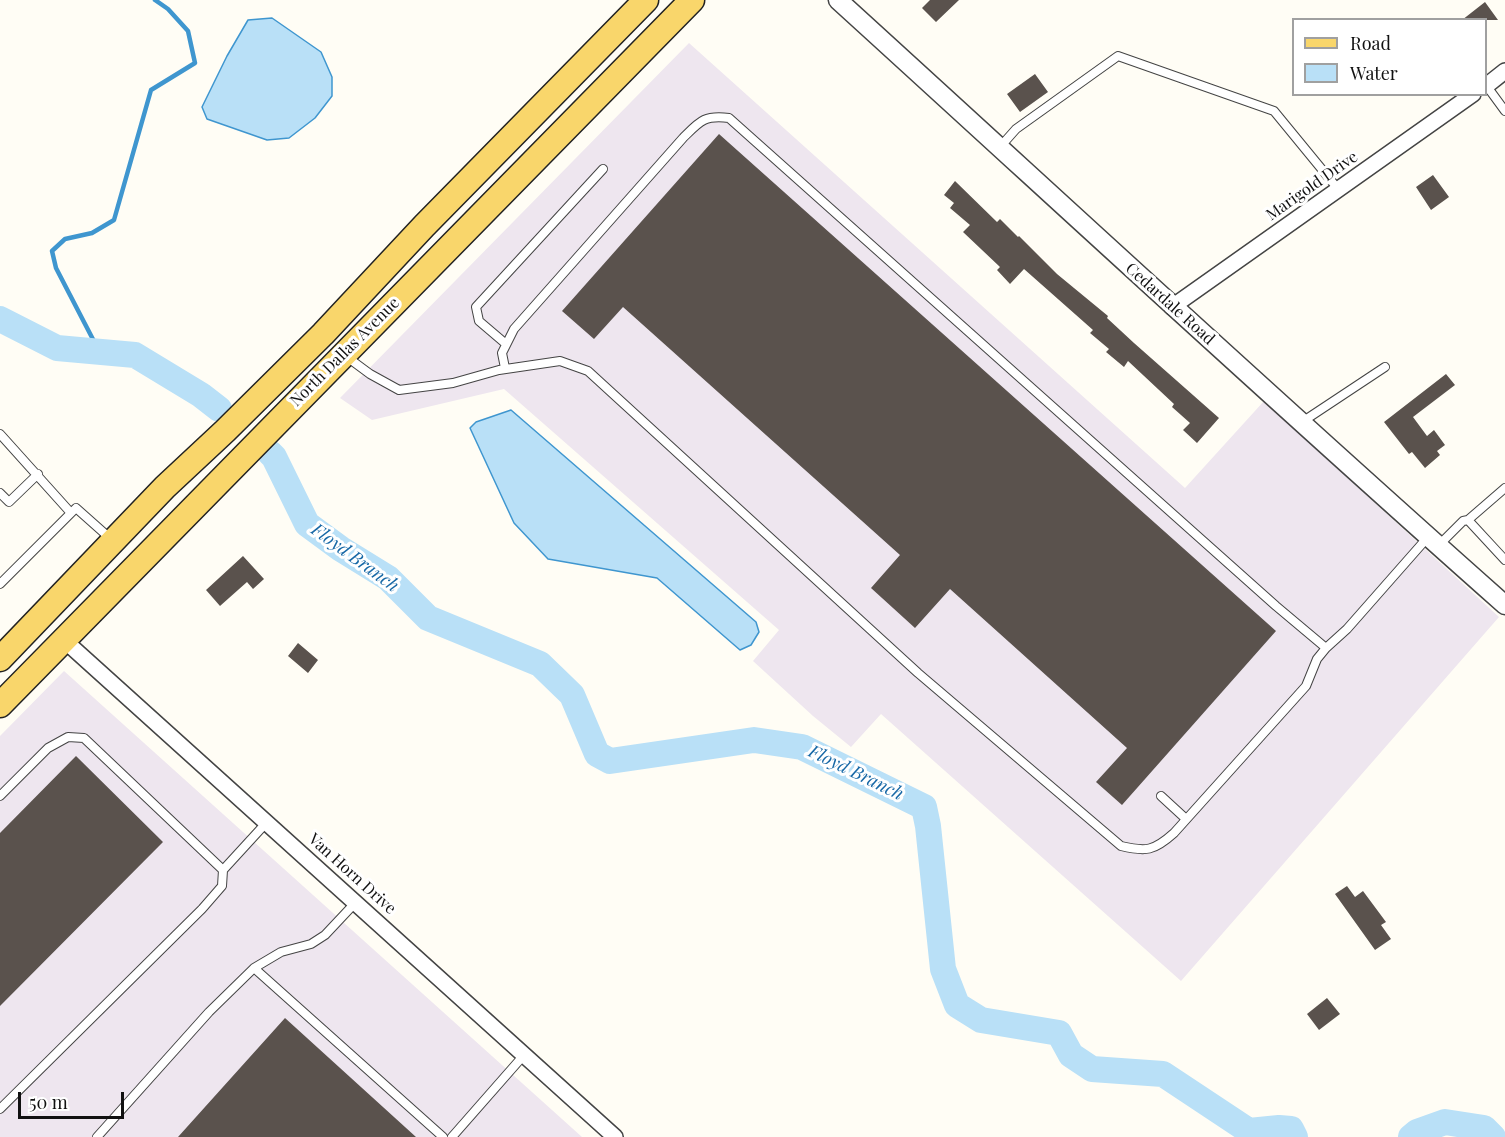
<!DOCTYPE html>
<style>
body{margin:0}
#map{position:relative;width:1505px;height:1137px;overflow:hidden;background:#fffdf5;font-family:"Playfair Display",serif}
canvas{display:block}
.legend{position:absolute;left:1292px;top:18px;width:195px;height:78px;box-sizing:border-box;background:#fff;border:2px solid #a0a0a0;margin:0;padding:8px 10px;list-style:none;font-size:18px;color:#111}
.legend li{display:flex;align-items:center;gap:12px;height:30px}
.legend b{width:30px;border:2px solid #a0a0a0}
.scale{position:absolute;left:18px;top:1092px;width:106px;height:27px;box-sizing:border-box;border:3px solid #111;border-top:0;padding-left:8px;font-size:18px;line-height:21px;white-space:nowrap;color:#111;-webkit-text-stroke:4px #fff;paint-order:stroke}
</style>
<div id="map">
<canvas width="1505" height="1137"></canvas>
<ul class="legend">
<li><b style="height:8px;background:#f9d66b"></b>Road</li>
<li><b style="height:16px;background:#b9e0f7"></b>Water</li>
</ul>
<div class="scale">50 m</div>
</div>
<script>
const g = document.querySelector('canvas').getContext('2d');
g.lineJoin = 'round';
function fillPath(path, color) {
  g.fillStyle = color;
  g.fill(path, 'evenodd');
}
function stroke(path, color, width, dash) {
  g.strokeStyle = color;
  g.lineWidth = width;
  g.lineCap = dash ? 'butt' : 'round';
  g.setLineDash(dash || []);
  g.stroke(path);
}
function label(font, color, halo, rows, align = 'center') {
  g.font = font + ' "Playfair Display",serif';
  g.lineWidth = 6;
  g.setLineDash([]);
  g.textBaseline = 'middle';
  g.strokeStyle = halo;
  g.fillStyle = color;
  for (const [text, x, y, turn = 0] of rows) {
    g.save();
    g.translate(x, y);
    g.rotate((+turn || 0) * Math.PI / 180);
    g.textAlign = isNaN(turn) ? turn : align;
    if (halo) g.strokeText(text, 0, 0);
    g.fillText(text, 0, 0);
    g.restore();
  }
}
const industrial = new Path2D(`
 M689,43L1185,488L1264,401L1499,617L1181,981L881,714L851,747L813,716L753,661L779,630L504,389L372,420L340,398Z
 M64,671L582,1137H0V736Z`);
const water = new Path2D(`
 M272,18L321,52L332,77V96L315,118L289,138L267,140L207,119L202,107L227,56L248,20Z
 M511,410L756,622L759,632L751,645L740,650L657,578L548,559L514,523L470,428L476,422Z`);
const stream = new Path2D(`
 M99,351L56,268L52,251L65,239L92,233L114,220L151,90L195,63L188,31L168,9L155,0`);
const river = new Path2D(`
 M0,319L57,348L135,355L201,395L219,409
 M270,453L274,457L307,524L341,549L388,578L428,618L540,664L572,695L597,754L610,761L754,740L802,747L924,807L928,826L943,969L957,1005L981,1020L1059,1033L1071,1055L1092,1069L1163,1074L1249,1131L1279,1128L1291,1129L1295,1137
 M1411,1137L1417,1132L1445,1122L1484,1128L1493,1137`);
const building = new Path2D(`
 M930,0H959L936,22L922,8Z
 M1485,2L1498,20H1462Z
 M1035,74L1048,92L1020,112L1007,94Z
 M719,134L1276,631L1122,805L1096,782L1127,748L950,589L915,628L871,588L900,555L623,307L594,339L562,311Z
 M1433,175L1449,197L1431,210L1416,187Z
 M955,181L997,222L1000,219L1018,237L1019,236L1057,274L1108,316L1107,318L1134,343L1219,418L1197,443L1183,430L1190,423L1172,407L1174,404L1128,361L1124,367L1106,352L1109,349L1090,333L1093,330L1024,269L1010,284L997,270L1000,267L963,232L970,225L950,208L954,203L944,195Z
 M1446,374L1455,385L1413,417L1427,436L1434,430L1445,445L1437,451L1440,455L1425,468L1412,452L1409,454L1384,422Z
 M243,556L264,579L253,589L247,582L220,606L206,590Z
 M298,643L318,660L308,673L288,656Z
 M76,756L163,842L0,1006V833Z
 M1347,886L1355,897L1363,891L1386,922L1381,925L1391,939L1375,950L1335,894Z
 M1327,998L1340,1014L1319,1030L1307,1014Z
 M285,1018L416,1137H178Z`);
const service = new Path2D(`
 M1486,85L1505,111
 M1000,147L1016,129L1118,56L1274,111L1338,189
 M506,344L479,321L476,307L603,169
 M347,357L370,374L399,390L453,383L499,370L560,361L588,371L918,673L1121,846C1146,852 1154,851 1174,833L1306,686L1317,659L1326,648L1276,606L729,118C704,115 700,121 683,138L514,329L502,353L505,368
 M1302,422L1385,367
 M0,434L71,513
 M0,493L9,502L38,474
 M1468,520L1505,488
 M1438,546L1463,521L1468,520L1505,560
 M0,584L76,508L112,540
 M1326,648L1347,629L1428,537
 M0,796L48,748L68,737L84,738L223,870
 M1161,796L1186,819
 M254,968L443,1137
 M0,1109L202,909L222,886L223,870L267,822
 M97,1137L209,1012L254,968L281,952L311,944L325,935L356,902
 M452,1137L524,1055`);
const minor = new Path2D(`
 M1486,86L1505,71
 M1172,307L1473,94
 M64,640L615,1137`);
const tertiary = new Path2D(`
 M838,0C1060,202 1280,406 1505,605`);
const primary = new Path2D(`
 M0,659L165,487L225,431L323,334L424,226L646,0
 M0,705L692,0`);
const streetNames = [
 ["Marigold Drive",1312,186,-35],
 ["Cedardale Road",1170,304,42],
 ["North Dallas Avenue",345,352,-45],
 ["Van Horn Drive",352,874,42]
];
const waterNames = [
 ["Floyd Branch",355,558,36],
 ["Floyd Branch",856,773,26]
];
fillPath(industrial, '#eee6ef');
fillPath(water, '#b9e0f7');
stroke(water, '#3f96cf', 1.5);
stroke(stream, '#3f96cf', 4.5);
stroke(river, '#b9e0f7', 26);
fillPath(building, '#5a524d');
stroke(service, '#444', 10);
stroke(minor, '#444', 18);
stroke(tertiary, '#444', 21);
stroke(primary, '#222', 27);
stroke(service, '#fff', 8);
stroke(minor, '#fff', 15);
stroke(tertiary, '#fff', 18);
stroke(primary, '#f9d66b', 24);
label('16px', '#111', '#fff', streetNames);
label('italic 18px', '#1768a6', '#fff', waterNames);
</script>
